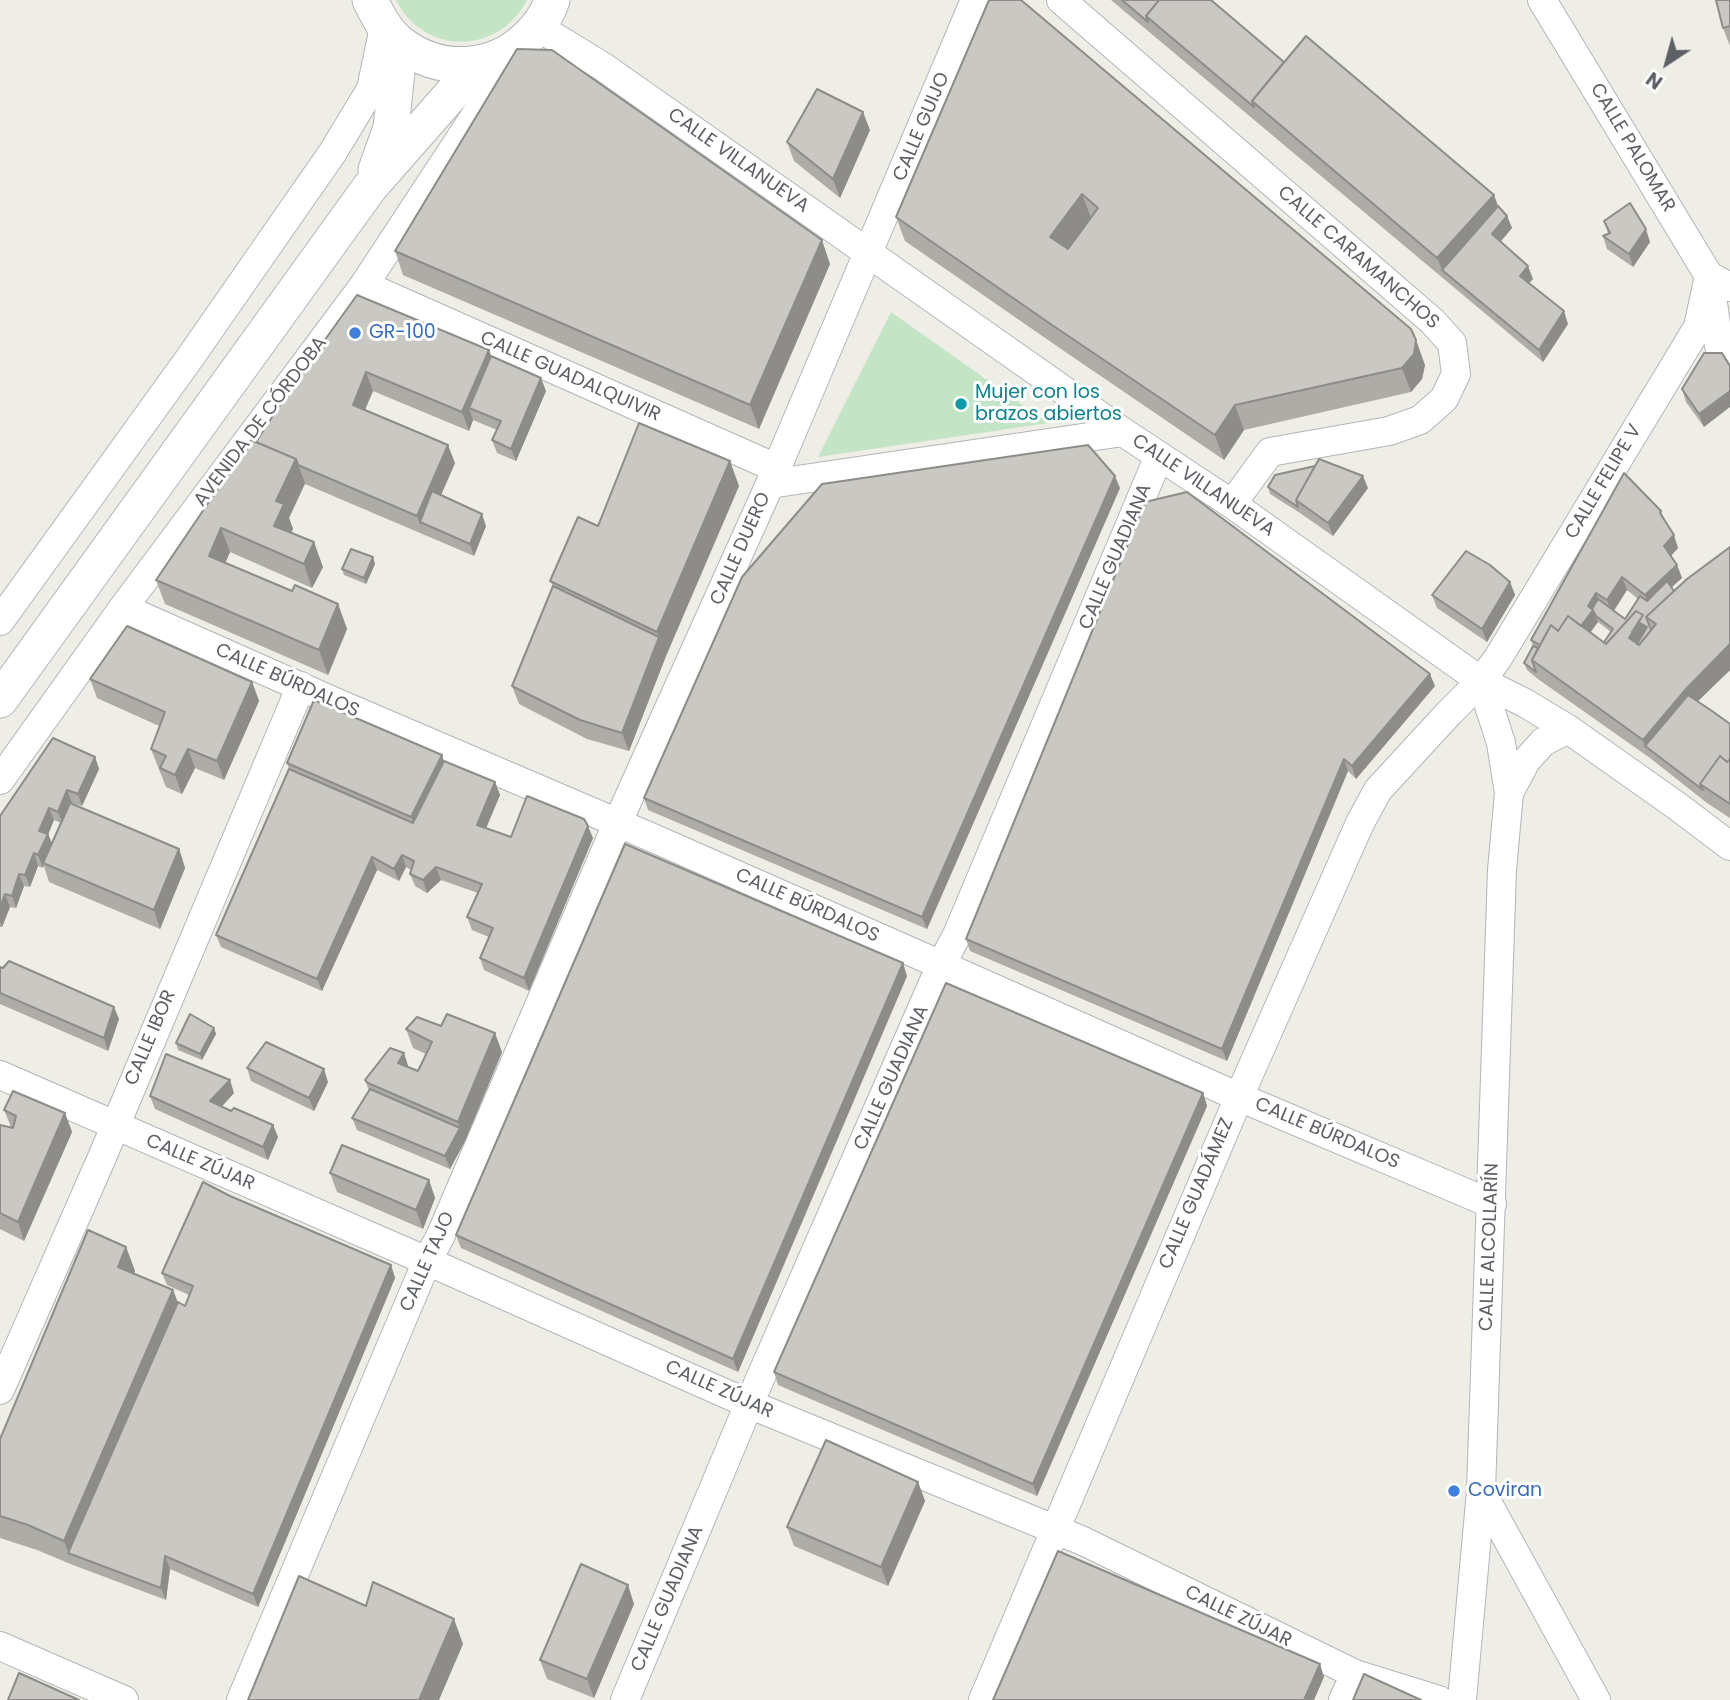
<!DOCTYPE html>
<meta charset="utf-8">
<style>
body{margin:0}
#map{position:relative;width:1730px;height:1700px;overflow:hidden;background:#eeede6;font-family:Poppins,sans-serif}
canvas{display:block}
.north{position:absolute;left:1632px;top:28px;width:70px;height:70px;-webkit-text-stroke:5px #fff;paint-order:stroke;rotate:216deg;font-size:19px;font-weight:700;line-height:28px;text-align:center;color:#5d6065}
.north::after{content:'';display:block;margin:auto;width:24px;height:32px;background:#5d6065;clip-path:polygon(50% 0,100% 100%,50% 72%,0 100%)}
</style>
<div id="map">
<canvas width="1730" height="1700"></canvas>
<div class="north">N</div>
</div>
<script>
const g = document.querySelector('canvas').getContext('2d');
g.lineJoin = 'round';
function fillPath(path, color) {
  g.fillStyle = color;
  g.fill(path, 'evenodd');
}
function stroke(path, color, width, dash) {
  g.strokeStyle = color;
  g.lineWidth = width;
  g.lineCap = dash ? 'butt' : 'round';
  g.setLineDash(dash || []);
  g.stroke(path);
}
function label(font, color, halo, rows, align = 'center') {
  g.font = font + ' Poppins,sans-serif';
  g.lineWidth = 6;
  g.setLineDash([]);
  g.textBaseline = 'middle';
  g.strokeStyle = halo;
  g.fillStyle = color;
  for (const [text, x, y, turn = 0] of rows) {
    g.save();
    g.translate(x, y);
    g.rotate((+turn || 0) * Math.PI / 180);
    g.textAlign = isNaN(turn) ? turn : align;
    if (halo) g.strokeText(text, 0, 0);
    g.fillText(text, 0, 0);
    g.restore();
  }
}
const green = new Path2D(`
 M396,0H527C499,55 424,56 396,0Z
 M891,312L1048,423L818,457Z`);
const minor = new Path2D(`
 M1061,0L1432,321L1452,343L1456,374L1444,399L1420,420L1389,431L1270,452L1232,504
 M1542,0L1709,276L1730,287
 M538,27L602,66L1123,432L1232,504L1481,681L1525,703L1568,729L1677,806L1730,846
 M364,285L776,468
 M1712,296L1719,346L1730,361
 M770,484L1123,432
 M123,608L335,702L653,838L964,975L1239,1097L1492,1204
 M0,621L189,359L333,152L371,89L384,27
 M0,780L123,608L364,285L479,110L506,55
 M1509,793L1526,761L1543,742L1568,729
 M0,1075L427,1261L749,1404L1083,1541L1355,1674L1439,1700
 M0,1390L103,1155L301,686
 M1481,1491L1596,1700
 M0,1646L124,1700
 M241,1700L427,1261L440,1237L617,824L770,484L975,0
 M625,1700L749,1404L941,965L957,935L1159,456
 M983,1700L1239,1097L1360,823L1378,790L1449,713L1481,681L1498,658L1698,327L1709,276
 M1343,1700L1355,1674
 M1462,1700L1481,1491L1502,870L1509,793L1501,743L1481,681`);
const tertiary = new Path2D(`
 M370,0C378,16 386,33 401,44C440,74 495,71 529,36C539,26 548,14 552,0
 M376,170L391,128L400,44
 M0,700L370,187L478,64`);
const wall = new Path2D(`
 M989,0L1425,365L1422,379L1411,392L1244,430L1224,460L1064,351L905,241L896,217Z
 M1111,0H1211L1284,62L1498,206L1507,216L1512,228L1500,242L1533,279L1529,283L1568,324L1543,362Z
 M1730,0V46L1723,28Z
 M870,130L840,198L794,161L787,142Z
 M1604,221L1650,242L1633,267L1607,249L1603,236L1608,233Z
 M395,251L830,264L759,429L403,275Z
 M1704,353V427L1686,402L1682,389Z
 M491,356L546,391L516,461L497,453L492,440L497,430L473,420L469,431L373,391L365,410L455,463L441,495L486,526L474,556L305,484L289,518L293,529L291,533L323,567L312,588L230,552L225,563L292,591L338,604L347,629L328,675L165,604L156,580L256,442L296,380Z
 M739,486L666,656L629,751L587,739L519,704L512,686L553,586L550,581L598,526Z
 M1268,487L1368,488L1333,536L1300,513L1270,494Z
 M1120,488L927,929L648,810L644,798Z
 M1661,511L1666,523L1678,548L1671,556L1677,565L1682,578L1671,587L1730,670L1698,701L1730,724V818L1707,803L1650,758L1538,679L1527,670L1524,663L1533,646L1531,640ZM1627,590L1638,599L1625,619L1614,611ZM1598,622L1611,632L1604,642L1590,633Z
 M375,564L366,584L344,575L342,569Z
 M1510,582L1515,595L1487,642L1437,608L1432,595Z
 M90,679L252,682L259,701L224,780L195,768L182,794L166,787L151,749L159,726L97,698Z
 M1435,686L1356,779L1348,771L1227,1061L970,951L966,939Z
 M95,757L99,769L82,806L72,803L71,804L179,849L185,868L160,929L49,882L44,866L43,868L38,866L30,887L24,886L16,908L10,907L2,927H0V816ZM54,820L61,823L52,843L48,834Z
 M444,761L495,782L500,795L486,828L511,837L593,838L529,991L484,970L480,958L489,937L472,930L467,917L478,893L441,880L427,893L415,886L410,874L411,870L406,867L399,881L377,870L322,991L221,947L216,935L289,769L287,763Z
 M0,967L119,1019L108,1051L0,1004Z
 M907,976L738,1372L461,1248L456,1235Z
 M214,1028L216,1034L202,1060L178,1050L176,1043Z
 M406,1029L502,1052L465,1141L450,1169L357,1130L352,1118L369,1091L365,1080L404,1053L408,1067L418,1071L426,1054L413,1048Z
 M247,1068L328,1082L314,1111L251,1081Z
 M234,1093L222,1106L231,1111L273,1125L278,1137L268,1160L155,1109L150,1096Z
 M1203,1093L1207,1106L1037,1496L778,1385L774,1372Z
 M4,1110L65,1113L72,1132L24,1241L0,1229V1125L11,1127Z
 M330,1173L429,1180L435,1198L423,1229L337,1192Z
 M230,1196L391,1265L395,1278L258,1607L170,1569L166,1600L73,1565L37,1550L0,1538V1439L126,1247L135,1271L134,1274L173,1290L178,1302L185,1306L189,1295L167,1285L162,1273Z
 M918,1482L925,1501L888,1586L794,1546L787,1527Z
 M634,1604L594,1698L547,1679L540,1660Z`);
const shadedWall = new Path2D(`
 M863,112L870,130L840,198L833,179Z
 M1082,194L1091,218L1059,262L1050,237Z
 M1494,195L1503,219L1442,270L1437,258Z
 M1507,216L1512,228L1496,247L1492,234Z
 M1646,229L1650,242L1633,267L1629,254Z
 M822,240L830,264L759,429L750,405Z
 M1528,266L1533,279L1524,288L1520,276Z
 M1564,311L1568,324L1543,362L1539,350Z
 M1416,340L1425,365L1422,379L1411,392L1402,368Z
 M489,350L496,368L469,408L473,420L469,431L462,412Z
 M366,372L373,391L359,423L353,405Z
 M541,378L546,391L516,461L511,449Z
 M1730,391V407L1704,427L1699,414Z
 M1235,405L1244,430L1224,460L1215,435Z
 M448,445L455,463L428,525L420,522L424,534L417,516Z
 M296,459L305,483L289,518L293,529L283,550L274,526L276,501Z
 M730,461L739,486L666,656L629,751L622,733L659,637L657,632Z
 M1115,476L1120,488L927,929L922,917Z
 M1363,476L1368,488L1333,536L1328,523Z
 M482,514L486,526L474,556L470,544Z
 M221,528L230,552L218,580L209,556Z
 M1674,535L1678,548L1668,559L1664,546Z
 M314,542L323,567L312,588L304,564Z
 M373,557L375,564L366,584L364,578Z
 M1677,565L1682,578L1649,608L1645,595Z
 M1622,577L1627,590L1612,613L1607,600Z
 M1510,582L1515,595L1487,642L1482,629Z
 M1596,593L1601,605L1595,615L1598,622L1584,641L1579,628L1588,606Z
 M338,604L347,629L328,675L319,650Z
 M1643,615L1650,633L1613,663Z
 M1730,644V670L1692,707L1645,746L1643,740L1686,689Z
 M1430,674L1435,686L1356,779L1352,766Z
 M252,682L259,701L224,780L217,761Z
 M188,749L195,768L182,794L175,775Z
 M442,755L448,773L418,835L411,817Z
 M95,757L99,769L82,806L78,794Z
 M1344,759L1348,771L1227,1061L1222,1049Z
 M495,782L500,795L482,838L477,825Z
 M67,790L72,803L63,824L58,812Z
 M49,808L54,820L44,844L39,831Z
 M588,826L593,838L529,991L524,978Z
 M48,834L53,846L43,863V868L38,855Z
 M179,849L185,868L160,929L154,910Z
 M34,853L38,866L30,887L25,875Z
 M402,855L406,867L399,881L394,869Z
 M372,857L377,870L322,991L317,979Z
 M436,867L441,880L427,893L423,880Z
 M19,874L24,886L16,908L12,896Z
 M5,894L10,907L2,927L0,922V907Z
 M903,963L907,976L738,1372L733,1359Z
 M114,1007L119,1019L108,1051L104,1038Z
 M214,1028L216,1034L202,1060L200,1054Z
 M495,1033L502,1052L465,1141L450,1169L445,1156L460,1128L458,1122Z
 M404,1053L410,1072L398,1063Z
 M324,1069L328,1082L314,1111L309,1098Z
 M230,1080L234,1093L215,1114L210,1101Z
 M1203,1093L1207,1106L1037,1496L1033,1484Z
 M65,1113L72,1132L24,1241L18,1222Z
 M273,1125L278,1137L268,1160L263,1147Z
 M429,1180L435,1198L423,1229L416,1210Z
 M126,1247L135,1271L127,1291L118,1267Z
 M391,1265L395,1278L258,1607L253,1594Z
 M173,1290L182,1315L68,1553L73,1565L64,1541Z
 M918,1482L925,1501L888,1586L881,1567Z
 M165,1556L170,1569L166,1600L161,1588Z
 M628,1585L634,1604L594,1698L587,1679Z
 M454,1619L463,1644L439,1700H419Z
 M1320,1664L1324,1677L1314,1700H1304Z`);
const building = new Path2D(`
 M989,0H1021L1411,329L1416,340L1414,354L1402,368L1235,405L1215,435L1055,327L896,217ZM1082,194L1098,208L1068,249L1050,237Z
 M1122,0H1159L1146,16L1148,22Z
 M1159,0H1211L1284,62L1252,101L1254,107L1146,16Z
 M1716,0H1730V26L1723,28Z
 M1306,36L1494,195L1437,258L1252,101Z
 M517,49L552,50L822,240L750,405L395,251Z
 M817,89L863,112L833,179L787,142Z
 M1630,203L1646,229L1629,254L1603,236L1610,233L1604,221Z
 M1498,206L1507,216L1492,234L1528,266L1520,276L1564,311L1539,350L1442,270Z
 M357,295L489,350L462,412L366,372L353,405L448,445L417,516L298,465L296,459L256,442L296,380Z
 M1704,353H1722L1730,366V391L1699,414L1682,389Z
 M491,356L541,378L511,449L492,440L501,421L469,408Z
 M639,423L730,461L657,632L550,581L578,517L598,526Z
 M251,440L296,459L276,501L284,504L274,526L314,542L304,564L221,528L209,556L292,591L295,585L338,604L319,650L156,580Z
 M1088,445L1115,476L922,917L644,798L742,577L822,484Z
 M1319,459L1363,476L1328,523L1296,500Z
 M1315,466L1296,500L1298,507L1268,487L1275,475Z
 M1624,473L1661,511L1660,513L1674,535L1664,546L1677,565L1645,595L1622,577L1607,600L1596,593L1588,606L1593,610L1581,626L1568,616L1558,631L1551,625L1540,645L1531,640Z
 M432,491L482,514L470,544L420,522Z
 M1187,492L1430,674L1352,766L1344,759L1222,1049L966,939L1145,502Z
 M1730,547V644L1686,689L1643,740L1532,660L1551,625L1558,631L1568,616L1606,644L1636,611L1643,615L1629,638L1639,645L1656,624L1646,617L1687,579Z
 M351,549L373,557L364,578L342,569Z
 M1466,551L1490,565L1510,582L1482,629L1432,595Z
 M1667,581L1674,591L1646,617L1651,630L1639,645L1637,644L1647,627L1640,623L1632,632L1643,615L1636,611L1606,644L1604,642L1613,629L1596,616L1592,609L1598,599L1625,619L1640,596L1647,601Z
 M553,586L659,637L622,733L580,720L512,686Z
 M127,626L252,682L217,761L188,749L175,775L160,768L166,756L151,749L165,712L90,679Z
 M1533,646L1538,648L1532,660L1536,672L1524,663Z
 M1688,695L1712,711L1730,724V759L1727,762L1720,756L1700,784L1703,790L1645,746Z
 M314,700L442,755L411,817L287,763Z
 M53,738L95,757L78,794L67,790L58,812L49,808L39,831L48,834L38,855L34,853L25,875L19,874L12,896L5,894L0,907V816Z
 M1720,756L1727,762L1730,759V804L1700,784Z
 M444,761L495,782L477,825L511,837L527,796L584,819L588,826L524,978L480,958L493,928L467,917L482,884L436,867L423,880L410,874L414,861L402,855L394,869L372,857L317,979L216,935L289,769L413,823Z
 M70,803L179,849L154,910L43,863Z
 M625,844L903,963L733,1359L456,1235Z
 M9,961L114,1007L104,1038L0,993V967L3,968Z
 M946,983L1203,1093L1033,1484L774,1372Z
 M190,1014L214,1028L200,1054L176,1043Z
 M447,1014L495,1033L458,1122L368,1083L365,1080L390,1048L404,1053L398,1063L418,1071L432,1042L406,1029L417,1017L441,1026Z
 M266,1042L324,1069L309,1098L247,1068Z
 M166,1054L230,1080L210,1101L231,1111L234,1108L273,1125L263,1147L150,1096Z
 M370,1089L460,1128L445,1156L352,1118Z
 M13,1091L65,1113L18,1222L0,1213V1125L13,1128L16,1116L4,1110Z
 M342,1145L429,1180L416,1210L330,1173Z
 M203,1182L230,1196L391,1265L253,1594L165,1556L161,1588L68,1553L178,1302L185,1306L193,1286L162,1273Z
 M88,1230L126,1247L118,1267L173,1290L64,1541L28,1525L0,1516V1439Z
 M826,1440L918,1482L881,1567L787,1527Z
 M1058,1551L1320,1664L1304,1700H993Z
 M581,1564L628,1585L587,1679L540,1660Z
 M299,1576L366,1606L373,1582L454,1619L419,1700H248Z
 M19,1673L79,1700H8Z
 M1364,1674L1421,1700H1353Z`);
const markers = [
 [355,333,7,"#3f7fe0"],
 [961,404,7,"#0f9aa8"],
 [1454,1491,7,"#3f7fe0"]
];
const streetNames = [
 ["CALLE GUIJO",922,127,-67],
 ["CALLE PALOMAR",1632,148,59],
 ["CALLE VILLANUEVA",738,161,35],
 ["CALLE CARAMANCHOS",1358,258,41],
 ["CALLE GUADALQUIVIR",570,377,24],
 ["AVENIDA DE CÓRDOBA",261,422,-53],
 ["CALLE FELIPE V",1604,482,-59],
 ["CALLE VILLANUEVA",1203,486,34],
 ["CALLE DUERO",741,549,-66],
 ["CALLE GUADIANA",1116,557,-67],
 ["CALLE BÚRDALOS",287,681,24],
 ["CALLE BÚRDALOS",807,906,24],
 ["CALLE IBOR",151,1038,-67],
 ["CALLE GUADIANA",892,1078,-66],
 ["CALLE BÚRDALOS",1327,1134,23],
 ["CALLE ZÚJAR",200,1163,23],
 ["CALLE GUADÁMEZ",1197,1194,-67],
 ["CALLE ALCOLLARÍN",1490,1247,-88],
 ["CALLE TAJO",428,1262,-66],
 ["CALLE ZÚJAR",719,1390,24],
 ["CALLE GUADIANA",668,1599,-67],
 ["CALLE ZÚJAR",1238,1617,26]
];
const shopNames = [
 ["GR-100",369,333],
 ["Coviran",1468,1491]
];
const cultureNames = [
 ["Mujer con los",975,393],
 ["brazos abiertos",975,415]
];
fillPath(green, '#c4e4c6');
stroke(minor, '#b3b5b9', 30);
stroke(tertiary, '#b3b5b9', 37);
stroke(minor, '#fff', 28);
stroke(tertiary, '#fff', 35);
fillPath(wall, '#aeaca7');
fillPath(shadedWall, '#8d8c88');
fillPath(building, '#cac8c2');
stroke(building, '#8d8c88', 2);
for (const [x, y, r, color] of markers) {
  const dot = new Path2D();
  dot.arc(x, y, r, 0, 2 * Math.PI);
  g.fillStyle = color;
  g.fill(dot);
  stroke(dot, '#fff', 2.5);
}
label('19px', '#5d6065', '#fff', streetNames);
label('19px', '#366cbe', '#fff', shopNames, 'left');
label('19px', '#0d838f', '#fff', cultureNames, 'left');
</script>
